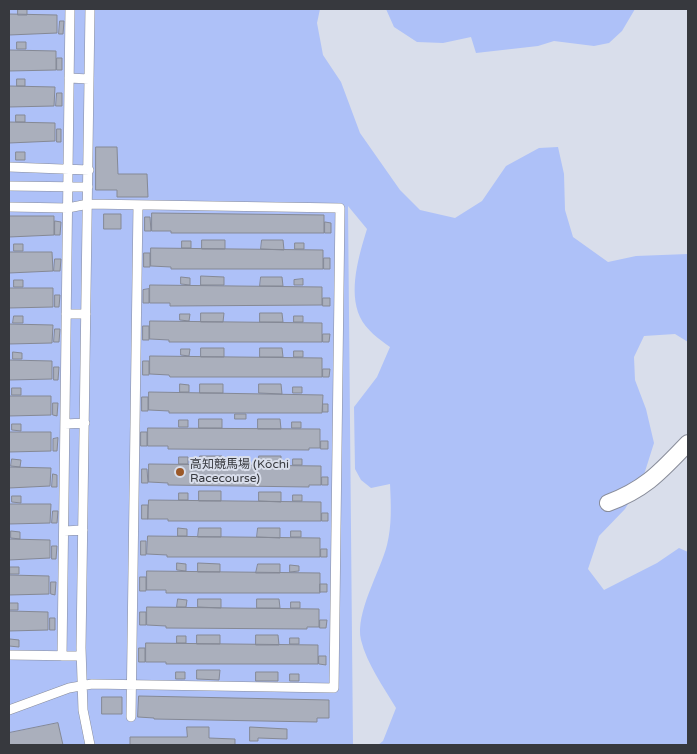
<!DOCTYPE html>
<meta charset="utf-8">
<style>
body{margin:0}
#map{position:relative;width:697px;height:754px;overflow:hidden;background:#d9deeb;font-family:"Varela Round",sans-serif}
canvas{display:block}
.frame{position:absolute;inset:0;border:10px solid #37393e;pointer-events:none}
</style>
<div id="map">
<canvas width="697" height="754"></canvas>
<div class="frame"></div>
</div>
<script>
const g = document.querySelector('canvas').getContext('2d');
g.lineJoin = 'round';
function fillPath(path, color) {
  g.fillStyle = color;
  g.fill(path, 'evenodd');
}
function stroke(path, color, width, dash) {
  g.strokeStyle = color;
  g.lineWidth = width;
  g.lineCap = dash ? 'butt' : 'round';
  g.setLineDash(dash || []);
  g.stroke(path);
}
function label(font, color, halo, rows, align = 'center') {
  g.font = font + ' "Varela Round","Noto Sans JP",sans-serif';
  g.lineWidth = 4;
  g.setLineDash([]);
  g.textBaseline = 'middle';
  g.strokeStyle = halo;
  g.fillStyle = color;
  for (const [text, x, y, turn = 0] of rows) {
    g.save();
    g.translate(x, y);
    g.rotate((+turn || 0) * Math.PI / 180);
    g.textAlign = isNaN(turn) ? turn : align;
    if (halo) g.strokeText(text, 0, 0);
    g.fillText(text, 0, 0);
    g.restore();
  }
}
const green = new Path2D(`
 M9,9H320L317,23L323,55L341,82L360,133L400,190L420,210L455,218L482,201L506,166L539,148L558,147L564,174L565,210L573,237L608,262L636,256L688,254V342L675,334L644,336L634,357L635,380L646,409L654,443L642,481L625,509L599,536L588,569L604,590L657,563L679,548L688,552V745H378L383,741L396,708C383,686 367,664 361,640C355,613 380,572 387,545C392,525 391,505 390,484L371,488L361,480L355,469L354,407L377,377L390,347C379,339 366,330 360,317C348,291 359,255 367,229L348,206L353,745H9Z
 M386,9H635L622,31L609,43L594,46L554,41L538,46L476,53L471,37L443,43L417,42L394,27Z`);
const building = new Path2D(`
 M18,9H27V15H18Z
 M9,14L57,15V33L9,35Z
 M60,21H64L63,34H59Z
 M17,42H26V49H17Z
 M9,50L56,51V70L9,71Z
 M57,58H62V70H57Z
 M17,79H25V86H17Z
 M9,86L55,87L54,106L9,107Z
 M57,93H62V106H56Z
 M16,115H25V122H16Z
 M9,122L55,123V141L9,143Z
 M57,129H61V142H57Z
 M96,147H117L118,174H147L148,197H117V190H96Z
 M16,152H25V160H16Z
 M152,213L324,215V233H171V231H152Z
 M104,214H121V229H104Z
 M9,216H54V235L9,237Z
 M145,217H150L151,231H145Z
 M55,221L61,222L60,235H55Z
 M325,222L331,223V233H325Z
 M202,240H225V249H202Z
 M262,240H283L284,250L261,249Z
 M182,241H191V248H182Z
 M295,243H304V249H295Z
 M14,244H23V251H14Z
 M151,248L323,250V269H171V267L151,266Z
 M9,252H52L53,271L9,273Z
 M144,253H150V267H144Z
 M324,258H330V269H324Z
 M55,259H61L60,271H54Z
 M201,276L224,277V285H201Z
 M181,277L190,278V285L181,284Z
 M261,277H282L283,286H260Z
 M303,279V285H294V280Z
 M14,280H23V287H14Z
 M150,285L322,287V305L170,306V303H150Z
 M9,288H53V307L9,308Z
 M149,289V303H143V290Z
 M55,295H60L59,307H55Z
 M323,298H330V306H323Z
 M201,313H224L223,322H201Z
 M260,313H282L283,322H260Z
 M180,314H190L189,321L180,320Z
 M14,316H23V323H13Z
 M294,316H303V322H294Z
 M150,321L322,323V342H169V340L150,339Z
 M9,324L53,325L52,343L9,344Z
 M143,326H149V340H143Z
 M55,329H60L59,342H54Z
 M323,334H330L329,342H323Z
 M201,348H224V357H201Z
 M260,348H282L283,357H260Z
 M181,349H190L189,356L181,355Z
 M294,351H303V357H294Z
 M13,352L22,353V359H13Z
 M150,356L322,358V377H170L169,375L150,374Z
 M9,360L52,361V379L9,380Z
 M143,361H149V375H143Z
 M54,367H59L58,380H54Z
 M323,369H330L329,377H323Z
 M180,384L189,385V392H180Z
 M200,384H223V393H200Z
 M259,384H281L282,394L259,393Z
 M293,387H302V393H293Z
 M12,388H21V395H12Z
 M149,392L323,395L322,413H169V411L149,410Z
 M9,396H51V415L9,416Z
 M142,397H148V411H142Z
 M53,403H58L57,416L53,415Z
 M323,404H328V412H323Z
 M235,414H246V419H235Z
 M199,419H222V428H199Z
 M258,419H280L281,429H258Z
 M179,420H188V427H179Z
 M292,422H301V428H292Z
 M12,424H21V431L12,430Z
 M148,428L320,429V448H309V450L168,449V446H148Z
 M9,432H51V451L9,452Z
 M141,432H147V446H141Z
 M58,438L57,451H53V439Z
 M321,441H328V449H321Z
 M200,456H222V465H200Z
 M259,456H281V466L259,465Z
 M179,457H188V464H179Z
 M12,459L21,460L20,467L11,466Z
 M293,459H302V465H293Z
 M239,460H248V465H240Z
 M149,464L321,466V485H309V487L168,485V483L149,482Z
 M9,467L51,468L50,486L9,488Z
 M142,469H147L148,483H142Z
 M53,474L57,475V487H52Z
 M322,477H328V485H322Z
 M199,491H221V501H199Z
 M259,492H281V502L259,501Z
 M179,493H188V500H179Z
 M293,495H302V501H293Z
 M12,496H21V503L12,502Z
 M149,500L321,502V521H168V519H148Z
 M9,504H51L50,523L9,524Z
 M142,505H148V519H142Z
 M53,511H58L57,523H52Z
 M322,513H328V521H322Z
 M178,528L187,529V536H178Z
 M199,528H221V537H198Z
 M258,528H280V538L257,537Z
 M11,531L20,532V539L11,538Z
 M291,531H301V537H291Z
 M148,536L320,538V557H167V555L147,554Z
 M9,539L50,540V558L9,560Z
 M141,541H146V555H141Z
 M52,546H57L56,559H52Z
 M321,549H327V557H321Z
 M177,563L186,564V571L177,570Z
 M198,563L220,564V572H198Z
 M258,564H280V573H256Z
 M290,565L299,566V571L290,572Z
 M10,567H19V574H10Z
 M147,571L320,573V593H166V590H147Z
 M9,575L49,576V594L9,595Z
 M140,577H146V591H140Z
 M51,582H56L55,595L51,594Z
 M320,584H327V592H320Z
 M178,599L187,600L186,607H177Z
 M198,599H221V608L198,607Z
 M257,599H279L280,608H257Z
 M291,602H300V608H291Z
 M9,603H18V610H9Z
 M147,607L319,609V627H307V629L166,628V626L147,625Z
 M9,611L48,612V630L9,631Z
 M140,612H146V625H140Z
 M50,618H55V630H50Z
 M320,620H327L326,628H320Z
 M197,635H220V644H197Z
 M256,635H278L279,645H256Z
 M177,636H186V643H177Z
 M290,638H299V644H290Z
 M10,639L19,640V647L9,646Z
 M146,643L318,645V664H166V662H146Z
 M139,648H145V662H139Z
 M319,656H326V665L319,664Z
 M197,670H220L219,680L197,679Z
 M176,672H185V679H176Z
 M256,672H278V681H256Z
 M290,674H299V681H290Z
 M139,696L329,700V718H317V722L154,719V718L138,717Z
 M102,697H122V714H102Z
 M58,723L63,745H9V733Z
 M187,727H209V738L235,739V745H130V737H187Z
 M250,727L287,729V739L258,738V741H250Z`);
const lane = new Path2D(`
 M90,9L81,648L83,710L90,745
 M69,78L89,79
 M9,167L89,170
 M9,186L88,187
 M9,207L68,208L88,204L340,208L334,688L92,684L69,688L9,710
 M66,314H86
 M65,424L85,423
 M64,531L83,530
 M9,655L81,656
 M62,656L70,9
 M131,717L138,205`);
const street = new Path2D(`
 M608,503C646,489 661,471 688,443`);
const markers = [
 [180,472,5,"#9b5828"]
];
const poiNames = [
 ["高知競馬場 (Kōchi",190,465],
 ["Racecourse)",190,479]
];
fillPath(green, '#aec1f8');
fillPath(building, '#aaafbc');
stroke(building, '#858995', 1);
stroke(lane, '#898d9a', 10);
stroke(street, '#898d9a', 18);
stroke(lane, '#fff', 9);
stroke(street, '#fff', 16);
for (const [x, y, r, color] of markers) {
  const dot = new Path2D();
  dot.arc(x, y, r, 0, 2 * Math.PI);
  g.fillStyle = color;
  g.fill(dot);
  stroke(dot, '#d9deeb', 2);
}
label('12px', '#37393e', '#d9deeb', poiNames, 'left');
</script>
